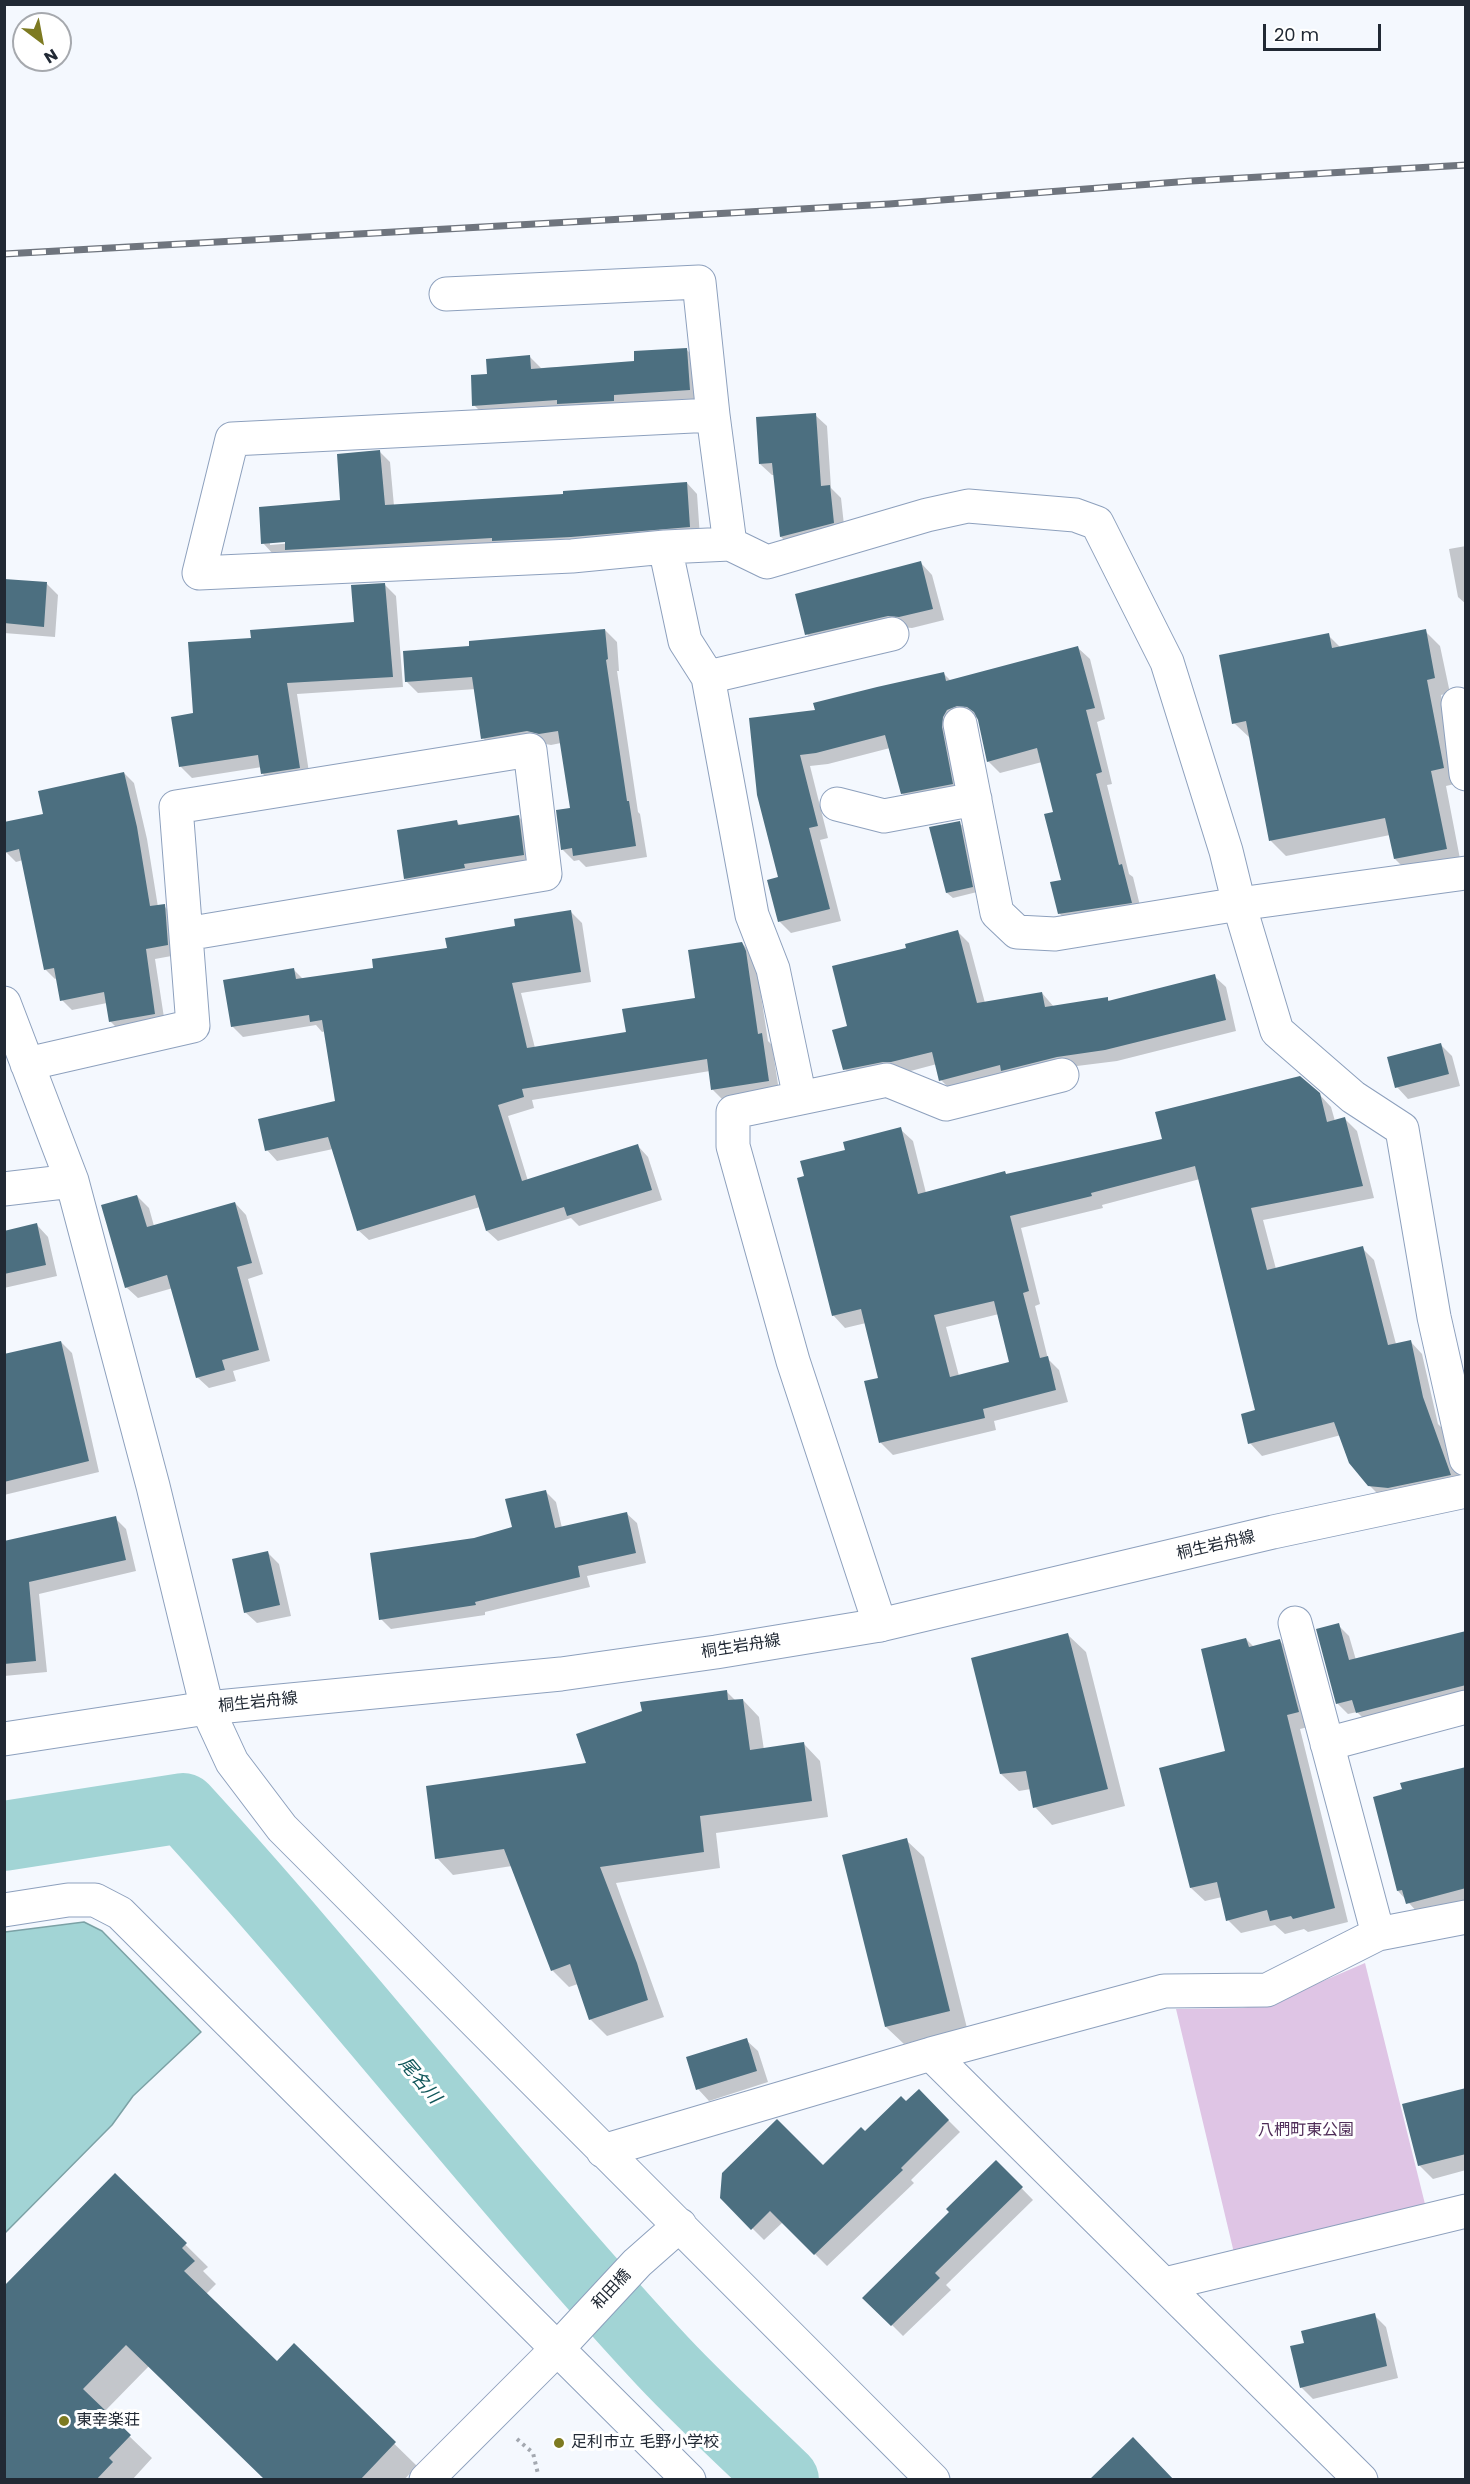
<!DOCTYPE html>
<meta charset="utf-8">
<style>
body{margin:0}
#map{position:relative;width:1470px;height:2484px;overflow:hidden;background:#f4f8fe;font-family:Poppins,sans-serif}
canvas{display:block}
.frame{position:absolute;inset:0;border:6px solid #212934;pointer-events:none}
.north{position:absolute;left:12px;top:12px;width:60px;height:60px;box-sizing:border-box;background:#fff;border:2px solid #a6a9ae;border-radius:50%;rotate:148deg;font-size:16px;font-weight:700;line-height:24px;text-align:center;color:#212934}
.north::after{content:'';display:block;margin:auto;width:21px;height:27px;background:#7d7a21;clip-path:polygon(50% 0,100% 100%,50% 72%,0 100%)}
.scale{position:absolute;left:1263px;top:24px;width:118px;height:27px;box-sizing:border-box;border:3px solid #212934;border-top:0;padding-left:8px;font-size:18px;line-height:21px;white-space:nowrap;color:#212934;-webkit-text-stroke:4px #fff;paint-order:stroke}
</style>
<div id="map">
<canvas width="1470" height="2484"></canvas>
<div class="frame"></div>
<div class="north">N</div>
<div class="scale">20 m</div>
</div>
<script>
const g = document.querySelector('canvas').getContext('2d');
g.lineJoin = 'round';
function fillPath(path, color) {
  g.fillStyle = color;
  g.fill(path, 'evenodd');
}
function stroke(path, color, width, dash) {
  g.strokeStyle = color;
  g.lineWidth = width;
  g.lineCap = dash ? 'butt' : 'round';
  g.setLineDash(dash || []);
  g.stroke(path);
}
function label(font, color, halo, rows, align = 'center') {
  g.font = font + ' Poppins,"Noto Sans JP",sans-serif';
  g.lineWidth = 6;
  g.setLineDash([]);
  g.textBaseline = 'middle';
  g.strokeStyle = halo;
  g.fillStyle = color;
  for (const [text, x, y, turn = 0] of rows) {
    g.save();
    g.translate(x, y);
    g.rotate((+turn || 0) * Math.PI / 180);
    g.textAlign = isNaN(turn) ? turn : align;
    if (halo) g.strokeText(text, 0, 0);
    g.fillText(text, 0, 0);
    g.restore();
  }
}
const green = new Path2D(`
 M1365,1963L1425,2204L1234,2253L1176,2009L1242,2008L1272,2003Z`);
const water = new Path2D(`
 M84,1922L102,1931L201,2032L133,2096L112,2125L5,2233V1932Z`);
const shadow = new Path2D(`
 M686,349L698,361L701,401L486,417L474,405L489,376L530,357L541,368L636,363Z
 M815,415L827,426L831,488L841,498L845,534L793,548L781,537L775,475H772L760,464Z
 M380,452L390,462L394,506L565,495L687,483L697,494L700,537L273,554L263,543L342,501ZM292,540L293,543L270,545V542Z
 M1466,546V604L1458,597L1449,549Z
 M921,563L932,575L944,620L912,628L900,627L818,646L807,634Z
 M4,580L47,584L58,595L55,637L4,633Z
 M385,585L396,596L403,687L297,694L310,779L274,785L263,774L262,767L192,778L181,767L195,715L252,639L355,624Z
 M605,630L617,642L619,671H617L638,812L640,814L647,857L586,867L579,860L574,861L562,849L571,809L561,743L551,745L540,743L494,750L483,738L476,689L418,693L406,681L471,647Z
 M1425,631L1440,646L1450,693L1441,695L1459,783L1446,786L1461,864L1410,874L1395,859L1390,835L1286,856L1271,841L1250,738L1234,723L1328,635L1341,648Z
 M1078,648L1090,659L1105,719L1097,722L1112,784L1107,785L1129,874L1133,877L1142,914L1071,925L1060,914L1063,881L1055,813L1042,762L1000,773L988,761L979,718L968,717L963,795L914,805L902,793L890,748L828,764L810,766L828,838L820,840L841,921L791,933L780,922L769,881L780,878L759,795L816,712L943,673L951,681Z
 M124,773L134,783L147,839L158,907L164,906L174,916L177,955L155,959L165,1024L120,1031L110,1021L107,1003L72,1010L62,1000L57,978L55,979L45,969L23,860L16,862L6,852L45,815Z
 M519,817L530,829L535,866L417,890L405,878L457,822L461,826Z
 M959,823L965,828L977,892L953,898L947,893Z
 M571,912L582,923L591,982L521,993L535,1048L628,1033L696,999L742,943L752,954L756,963L768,1041L772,1045L779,1091L723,1100L713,1090L710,1071L532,1100L534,1108L508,1116L528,1181L638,1146L648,1157L662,1200L579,1226L571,1218L498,1241L487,1231L480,1207L369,1240L358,1230L333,1149L277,1161L267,1150L336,1102L326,1031L322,1032L316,1025L243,1037L232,1026L294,970L304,980L375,969Z
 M958,932L969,943L985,1003L1042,993L1054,1007L1107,999L1111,1002L1214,976L1226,987L1236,1031L1117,1061L1069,1067L952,1091L941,1080L937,1064L903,1073L856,1080L845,1069L849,1027L908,949Z
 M1441,1045L1452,1056L1460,1086L1408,1099L1397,1087Z
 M1319,1094L1331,1107L1335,1121L1345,1119L1357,1131L1374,1198L1263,1220L1276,1269L1362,1248L1374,1260L1396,1344L1410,1341L1422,1354L1438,1424L1450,1436L1463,1487L1382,1498L1369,1485L1341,1435L1262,1456L1250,1443L1257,1412L1200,1179L1102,1205L1103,1208L1021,1228L1040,1304L1035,1306L1048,1359L1059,1370L1068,1402L994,1421L996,1430L893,1455L881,1443L866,1382L880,1379L866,1323L845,1328L833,1315L847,1152L900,1129L913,1141L926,1193L1163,1140ZM999,1314L1011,1363L959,1376L946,1327Z
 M137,1196L149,1208L154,1226L235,1203L246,1215L263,1274L248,1279L270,1361L233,1371L236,1381L209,1388L197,1377L173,1288L138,1298L126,1287Z
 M37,1225L48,1237L57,1276L4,1288V1232Z
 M61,1342L72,1353L99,1472L4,1495V1356Z
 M546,1492L556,1502L562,1528L626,1513L637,1523L646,1563L587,1576L590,1587L485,1612V1615L391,1629L381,1619L475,1540L514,1528Z
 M115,1518L126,1529L136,1571L39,1594L47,1672L4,1676V1542Z
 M268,1553L279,1564L291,1616L257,1623L245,1612Z
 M1338,1625L1349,1636L1356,1660L1466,1633V1700L1368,1723L1357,1712L1348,1714L1337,1703Z
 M1068,1635L1086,1652L1125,1806L1052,1825L1035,1807L1031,1789L1019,1791L1001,1774Z
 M1246,1639L1254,1647L1279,1640L1293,1654L1312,1726L1300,1729L1348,1922L1308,1932L1304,1929L1285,1934L1275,1925L1241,1933L1228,1920L1222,1897L1205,1901L1191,1888L1227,1752Z
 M727,1692L736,1701L743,1700L759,1717L764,1750L804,1744L820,1761L828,1817L716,1833L720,1868L616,1883L664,2017L607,2036L590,2019L578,1984L569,1987L553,1971L512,1866L453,1875L437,1858L588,1764Z
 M1466,1769V1902L1419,1914L1398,1891L1404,1790Z
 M906,1840L924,1857L967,2028L904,2044L886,2027Z
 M746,2040L758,2051L768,2082L709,2101L698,2089Z
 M1466,2090V2170L1433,2179L1419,2165Z
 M919,2091L960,2132L911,2180L914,2183L827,2266L783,2222L764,2240L722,2198L823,2167Z
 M996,2162L1033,2200L946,2285L951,2290L903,2336L865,2298L951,2213Z
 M115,2175L208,2267L203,2271L216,2284L206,2294L277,2363L294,2346L417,2466L404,2480H267L149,2366L104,2412L152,2458L132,2480H4Z
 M1374,2315L1386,2327L1398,2378L1313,2399L1301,2387L1306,2344Z`);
const river = new Path2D(`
 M4,1836L183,1808C345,1985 492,2176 655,2353C695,2397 741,2438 784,2480`);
const building = new Path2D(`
 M687,348L690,390L614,395V401L557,404V400L472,406L471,375L487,374L486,359L530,355L531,369L634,361V351Z
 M816,413L821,486L830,485L834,523L780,537L772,463L759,464L756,417Z
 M380,450L385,505L563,494V491L687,482L690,527L571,537L492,541V538L285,550V542L261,544L259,507L340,500L337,454Z
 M921,561L933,609L899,617L888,616L805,635L795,594Z
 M4,579L47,582L44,627L4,623Z
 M385,583L393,677L287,683L300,768L261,774L258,755L179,767L171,717L193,713L188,642L251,638L250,630L354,622L351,585Z
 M605,629L608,659L606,660L627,801H629L636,846L573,856L572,848L561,850L556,810L570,808L558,731L539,734L527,731L481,739L472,677L405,682L403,651L469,646V641Z
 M1426,629L1435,678L1427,680L1444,768L1431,771L1447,849L1394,859L1385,818L1269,841L1246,721L1232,724L1219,655L1329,633L1332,648Z
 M1078,646L1095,708L1086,710L1102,772L1096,774L1119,865L1122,864L1132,903L1058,914L1050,882L1061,880L1044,814L1053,812L1037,748L987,762L978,720L974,712L967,707L957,706L947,710L943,717L942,727L953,784L901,794L885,735L816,753L800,755L818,826L809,828L830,909L778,922L767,880L778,877L757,795L749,718L815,710L813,703L877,687L944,672L946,681Z
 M124,772L137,827L150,906L165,904L168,945L146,949L155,1014L109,1022L104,992L60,1001L54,968L44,970L19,849L4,853V822L43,814L38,791Z
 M519,815L524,855L464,864L465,868L404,879L397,830L457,820L458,825Z
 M960,821L973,887L946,893L929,827Z
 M571,910L581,972L512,983L527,1048L626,1032L622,1009L695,998L688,950L742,942L746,951L758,1034L762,1033L769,1081L711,1090L707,1059L522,1089L524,1097L498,1105L522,1181L638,1144L652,1190L567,1216L564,1207L486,1231L475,1195L357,1231L328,1137L265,1151L258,1119L335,1101L322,1020L310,1022L309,1015L231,1027L223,980L294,968L296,979L373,968L372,959L447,948L445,938L515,926L514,919Z
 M958,930L977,1003L1042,992L1045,1007L1108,997V1001L1215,974L1226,1020L1105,1050L1057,1057L1001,1071L1000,1065L939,1081L932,1052L891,1062H883L843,1070L832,1030L847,1026L832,966L906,948L905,944Z
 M1441,1043L1449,1074L1395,1088L1387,1057Z
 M1300,1076L1320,1093L1327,1122L1345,1117L1363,1186L1251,1208L1267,1270L1363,1246L1388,1345L1411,1340L1423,1397L1451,1475L1388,1488L1368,1486L1349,1463L1334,1422L1248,1444L1241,1414L1255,1410L1195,1166L1091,1193L1092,1196L1010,1216L1029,1291L1023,1293L1040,1358L1048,1356L1056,1390L983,1409L985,1418L879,1443L864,1381L878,1378L861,1309L832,1316L797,1178L804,1176L800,1161L845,1150L843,1142L901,1127L918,1194L1005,1171L1006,1174L1162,1139L1155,1112ZM994,1301L1009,1362L950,1377L934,1315Z
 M137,1195L147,1227L235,1202L252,1263L237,1267L259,1350L222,1360L225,1370L196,1378L167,1275L125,1288L101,1205Z
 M37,1223L46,1265L4,1274V1231Z
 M61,1341L89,1461L4,1482V1354Z
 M546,1490L555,1528L627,1512L636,1553L578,1566L580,1577L475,1602L476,1605L379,1620L370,1553L474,1538L512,1527L505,1499Z
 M116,1516L126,1560L29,1582L36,1661L4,1664V1541Z
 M268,1551L280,1605L244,1613L232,1559Z
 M1339,1623L1349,1660L1466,1631V1685L1356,1713L1352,1700L1336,1704L1316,1629Z
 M1068,1633L1108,1789L1033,1808L1026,1771L1000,1774L971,1658Z
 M1246,1638L1249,1647L1280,1639L1299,1712L1287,1715L1335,1908L1293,1919L1291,1916L1270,1921L1267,1910L1226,1921L1217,1882L1190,1888L1159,1768L1225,1751L1201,1649Z
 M727,1690L728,1700L743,1699L750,1750L804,1742L812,1801L700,1816L704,1852L600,1867L637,1963L648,2000L589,2020L570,1964L551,1971L504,1849L435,1859L426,1786L586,1763L576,1734L642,1711L640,1702Z
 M1466,1767V1888L1406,1904L1402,1890L1397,1891L1373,1797L1402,1789L1400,1783Z
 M907,1838L950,2011L885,2027L842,1855Z
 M747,2038L757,2071L696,2090L686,2057Z
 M1466,2088V2154L1418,2166L1402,2104Z
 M919,2089L949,2120L901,2168L903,2170L814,2255L770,2211L751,2230L720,2198L722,2173L777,2119L823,2165L861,2127L865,2131L901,2096L906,2101Z
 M996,2160L1023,2187L935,2273L940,2278L891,2326L862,2298L949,2212L946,2209Z
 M115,2173L187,2243L182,2248L195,2261L184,2271L277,2361L294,2343L396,2442L360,2480H265L126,2345L83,2389L131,2435L109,2458L113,2462L96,2480H4V2286Z
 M1375,2313L1387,2366L1300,2388L1290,2346L1304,2343L1301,2331Z
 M1133,2437L1174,2480H1089Z`);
const path = new Path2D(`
 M517,2439L533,2453L538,2474`);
const minor = new Path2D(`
 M446,294L699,282L713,415
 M730,544L713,415L232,439L199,573L572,556L665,547L730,544L767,562L927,515L968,506L1075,515L1097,523L1167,662L1226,851L1239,904L1277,1031L1353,1097L1402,1129L1434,1317L1466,1459
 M665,547L685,641L708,677L752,915L773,969L800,1098
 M708,677L892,634
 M1458,704L1466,774
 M960,724L997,913L1017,932L1055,934L1239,904L1466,873
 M837,804L884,816L975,799
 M4,1003L72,1181L153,1486L207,1708L232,1762L282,1828L933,2480
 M27,1064L193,1026L176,807L530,750L545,874L186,934
 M4,1189L72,1181
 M1295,1623L1378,1934
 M880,1625L793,1361L733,1146V1112L887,1080L946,1104L1062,1075
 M1327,1744L1466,1707
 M4,1910L68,1900H95L120,1913L689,2480
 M931,2054L1361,2480
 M603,2151L931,2054L1164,1991L1267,1990L1378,1934L1466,1917
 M1165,2284L1466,2211
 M426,2480L558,2348L637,2263L680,2225`);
const major = new Path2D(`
 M4,1739L207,1708L561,1674L716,1652L880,1625L1273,1532L1466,1491`);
const rail = new Path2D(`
 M4,254L889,204L1191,181L1466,165`);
const markers = [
 [64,2421,6,"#7d7a21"],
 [559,2443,6,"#7d7a21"]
];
const streetNames = [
 ["桐生岩舟線",1216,1546,-13],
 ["桐生岩舟線",741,1647,-9],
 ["桐生岩舟線",258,1703,-6],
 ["和田橋",612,2290,-47]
];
const parkNames = [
 ["八椚町東公園",1306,2131]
];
const poiNames = [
 ["東幸楽荘",76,2421],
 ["足利市立 毛野小学校",571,2443]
];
const waterNames = [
 ["尾名川",419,2081,50]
];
fillPath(green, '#dfc5e5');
fillPath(water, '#a2d4d5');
stroke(water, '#7ba1a5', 1.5);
fillPath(shadow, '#0003');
stroke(river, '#a2d4d5', 70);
fillPath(building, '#4c6f80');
stroke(minor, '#8da0bd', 35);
stroke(major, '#8da0bd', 35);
stroke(path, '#a3a8b0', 4, [3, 4.5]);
stroke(minor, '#fff', 33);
stroke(major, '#fff', 33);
stroke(rail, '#6f757e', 7);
stroke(rail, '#fff', 4.5, [14]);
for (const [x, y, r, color] of markers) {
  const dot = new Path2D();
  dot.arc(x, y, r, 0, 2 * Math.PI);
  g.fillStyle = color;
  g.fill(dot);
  stroke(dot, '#fff', 2);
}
label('16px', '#212934', '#fff', streetNames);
label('16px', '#4f2d58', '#fff', parkNames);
label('16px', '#212934', '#fff', poiNames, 'left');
label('italic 18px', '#11575a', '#fff', waterNames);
</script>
